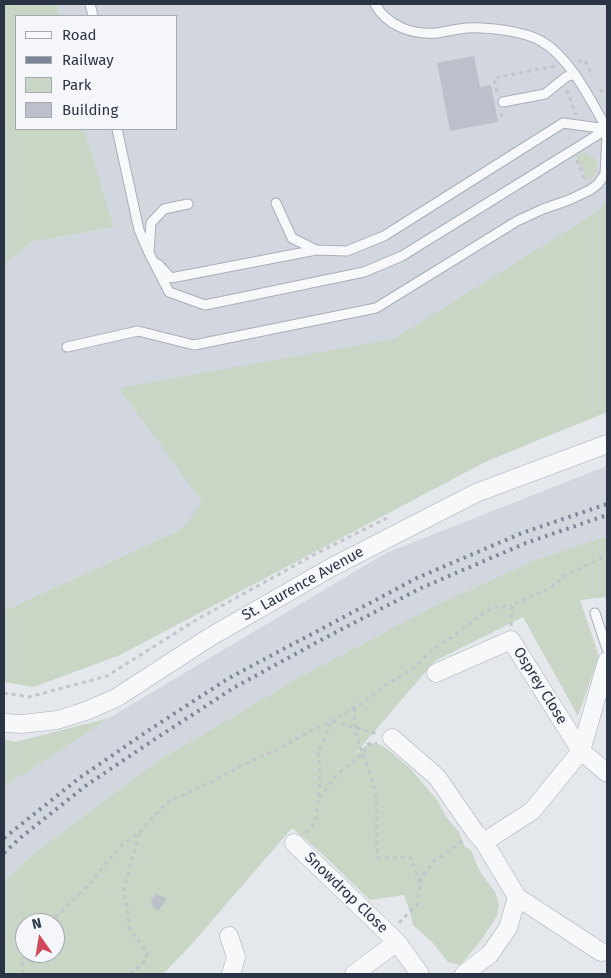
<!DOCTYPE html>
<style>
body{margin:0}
#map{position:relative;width:611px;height:978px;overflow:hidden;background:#e4e7ec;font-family:"Fira Sans",sans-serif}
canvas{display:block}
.frame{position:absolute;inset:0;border:5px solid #2b3445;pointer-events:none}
.legend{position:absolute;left:15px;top:15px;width:162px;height:115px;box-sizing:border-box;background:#f4f6f9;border:1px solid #a4a8b1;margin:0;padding:6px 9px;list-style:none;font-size:15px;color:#2b3445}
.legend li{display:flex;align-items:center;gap:10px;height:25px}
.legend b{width:25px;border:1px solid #a4a8b1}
.north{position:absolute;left:15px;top:913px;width:50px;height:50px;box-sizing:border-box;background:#f4f6f9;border:1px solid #a4a8b1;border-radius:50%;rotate:347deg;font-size:14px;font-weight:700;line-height:20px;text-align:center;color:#2b3445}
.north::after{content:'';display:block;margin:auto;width:18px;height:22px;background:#d1495b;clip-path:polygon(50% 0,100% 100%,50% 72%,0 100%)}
</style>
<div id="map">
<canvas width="611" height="978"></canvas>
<div class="frame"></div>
<ul class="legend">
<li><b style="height:6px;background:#f7f8fa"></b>Road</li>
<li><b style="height:6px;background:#7d8696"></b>Railway</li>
<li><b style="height:14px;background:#c9d6c5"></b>Park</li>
<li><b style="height:14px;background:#bbc0ca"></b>Building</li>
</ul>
<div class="north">N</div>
</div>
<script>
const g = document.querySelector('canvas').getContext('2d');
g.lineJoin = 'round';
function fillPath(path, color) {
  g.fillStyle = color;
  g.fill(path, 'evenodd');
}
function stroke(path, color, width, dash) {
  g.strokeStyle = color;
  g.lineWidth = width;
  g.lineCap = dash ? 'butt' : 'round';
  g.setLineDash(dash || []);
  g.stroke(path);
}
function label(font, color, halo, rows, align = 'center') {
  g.font = font + ' "Fira Sans",sans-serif';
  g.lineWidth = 4;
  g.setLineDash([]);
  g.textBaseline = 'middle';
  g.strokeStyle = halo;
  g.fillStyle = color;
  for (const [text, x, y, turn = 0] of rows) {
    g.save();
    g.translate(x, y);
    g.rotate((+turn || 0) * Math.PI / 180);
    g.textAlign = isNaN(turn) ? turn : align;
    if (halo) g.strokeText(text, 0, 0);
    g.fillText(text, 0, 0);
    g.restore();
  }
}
const built = new Path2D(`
 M57,4H607V368L182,529L4,611V265L31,242L114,227L84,129H176V16H59Z
 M607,466V536L536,560L434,606L300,677L156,762L37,851L4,881V787L109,718L386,553Z`);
const green = new Path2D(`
 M4,4H57L59,16H16V129H84L114,227L31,242L4,265Z
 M583,153C600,155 601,170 589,180L587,179L576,155Z
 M607,199V412L487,461L120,655L34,687L4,682V611L182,529L202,502L119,388L394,339L600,210Z
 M607,536V597L580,600L599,656L578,716L523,617L435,661L355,754L368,744L376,743L386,748L410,768L437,800L447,818L459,832L465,847L471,850L479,870L486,880L495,892L499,904L497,916L479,943L460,965L448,962L432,942L413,925L410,912L404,895L370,900L320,852L292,828L191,945L163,974H4V881L37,851L156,762L300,677L434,606L536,560ZM25,923H55V953H25Z
 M109,718L4,787V739L15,742Z`);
const building = new Path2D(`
 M474,56L480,87L491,85L498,122L450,131L437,63Z
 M156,894L167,899L158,911L152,906L151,900Z`);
const path = new Path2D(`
 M578,61L585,60L592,76
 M567,90L576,115
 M600,90L607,95
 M497,92L494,78L555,66
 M501,113L503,121
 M577,160L585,180
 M511,626L512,605L551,588L564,576L602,558L607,557
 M4,693L29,697L107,676L196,620L319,552L387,518
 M354,708C355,720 355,732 359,743C364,759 371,774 375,791C379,813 375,836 378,858L410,857L420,882
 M319,797C327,788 334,777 343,769C355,760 360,759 368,744L377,743
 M306,833L315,822L319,797L320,767L318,753L332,721L378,734
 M50,923L92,881L106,863L123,844L140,832L166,803L213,781L259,757L279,749L312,730L332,721L359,705L384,686L414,668L433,649L452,637L474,620L492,608L512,605
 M399,923L417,904L422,877L434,861L462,841
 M23,974L22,962L26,953
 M130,974L144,962L147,953L130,929L127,908L123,891L140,832`);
const service = new Path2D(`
 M90,4L93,16
 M375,4C387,26 412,35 437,33C447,31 457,29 467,28C487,27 524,31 541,41C570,57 591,101 607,129
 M503,102L545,94L566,77L575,74
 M117,129L139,230L149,253L169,292L205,305L364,272L402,256L607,129
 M276,203L292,238L316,250L347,251L384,236L563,123L607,129
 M149,252L151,223L164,209L188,204
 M158,264L171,278L316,250
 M67,347L138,331L194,345L376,308L517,221L543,209L569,200L590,190L598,184L605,174L607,135
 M595,613L607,649`);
const minor = new Path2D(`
 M436,673L511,640L581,751L607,773
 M4,723L22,724L57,720L86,711L116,698L210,637L332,567L476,493L607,444
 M392,738L437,777L475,832L484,842
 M294,843L397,942
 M517,897L601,952
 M229,936L236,957L231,974
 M354,974L397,942L420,974
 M464,974L490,954L508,928L517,897L484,842L532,811L581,751L607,661`);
const rail = new Path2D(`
 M4,838L78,779L146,732L229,678L417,578L522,533L607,504
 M4,853L19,839L84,787L152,741L235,687L321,640L421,588L526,543L607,515`);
const streetNames = [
 ["St. Laurence Avenue",303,584,-29],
 ["Osprey Close",540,686,58],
 ["Snowdrop Close",346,893,44]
];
fillPath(built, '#d2d6de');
fillPath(green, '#c9d6c5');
fillPath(building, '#bbc0ca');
stroke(service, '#a9aeb7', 11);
stroke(minor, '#a9aeb7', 19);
stroke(path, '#c2c5cb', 3, [4, 4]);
stroke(service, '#f7f8fa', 9);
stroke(minor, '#f7f8fa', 18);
stroke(rail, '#7d8696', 4, [2.5, 5]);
label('15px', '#2b3445', '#f4f6f9', streetNames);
</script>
